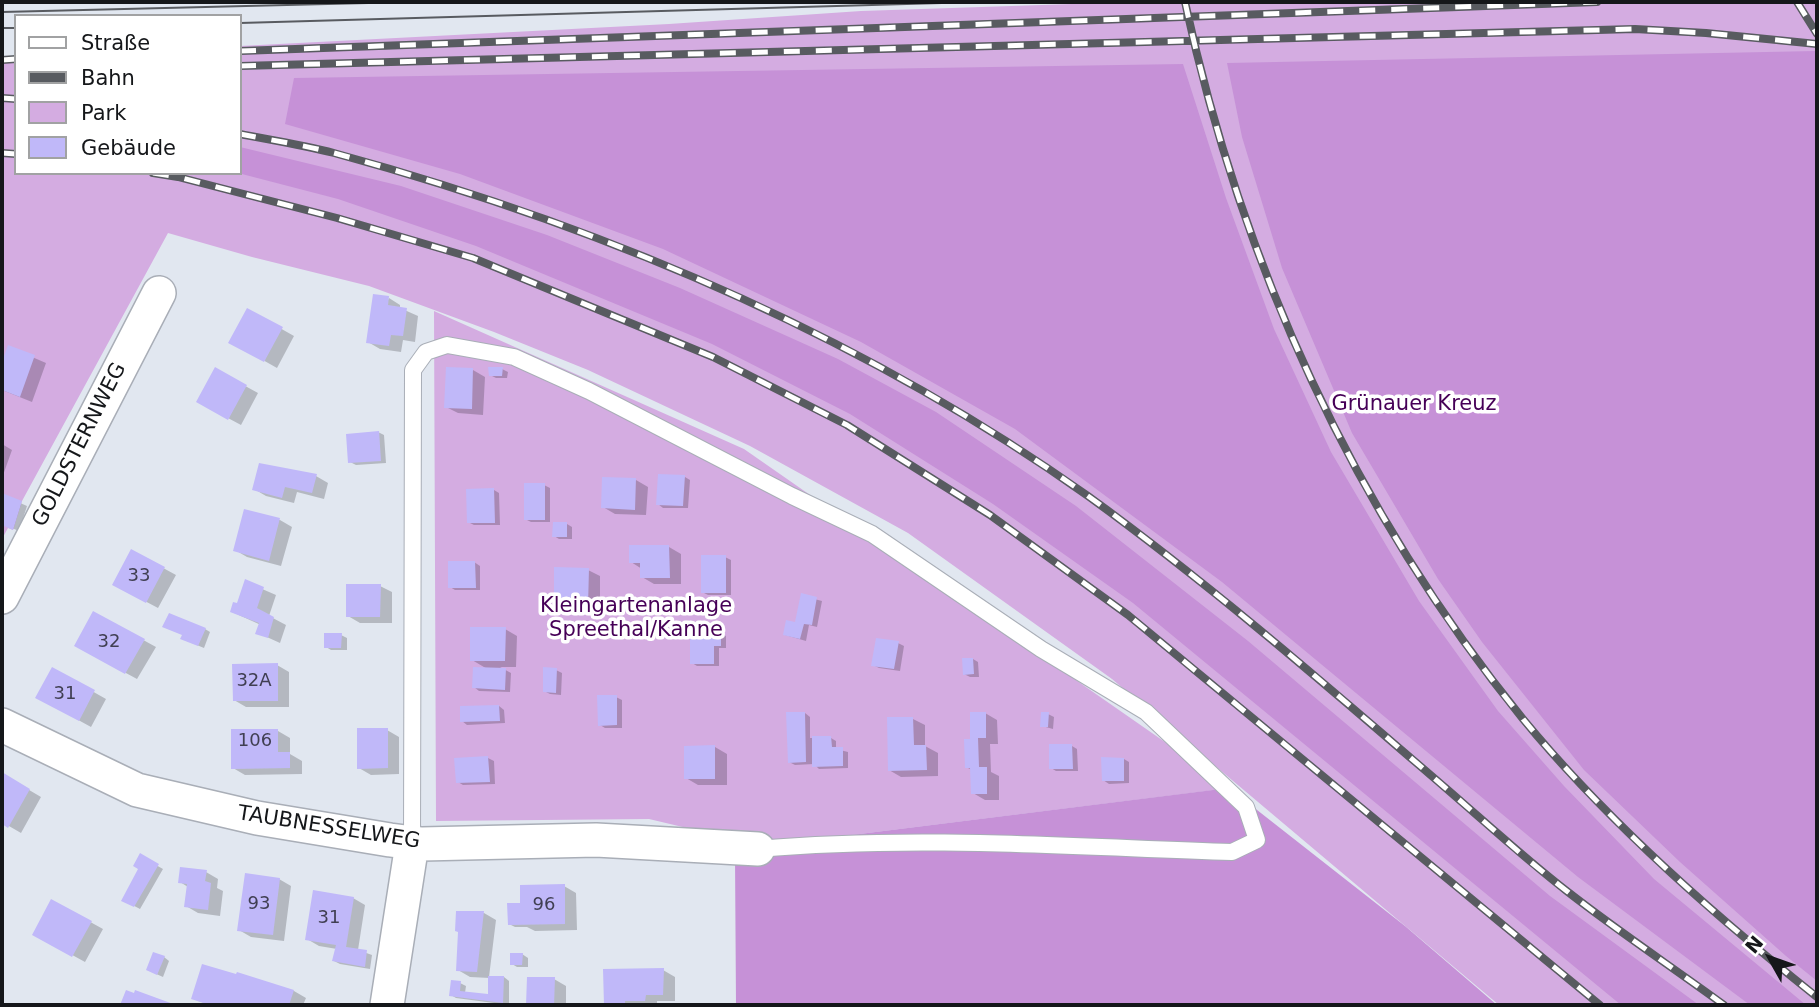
<!DOCTYPE html>
<meta charset="utf-8">
<style>
body{margin:0}
#map{position:relative;width:1819px;height:1007px;overflow:hidden;background:#e1e7f0;font-family:"DejaVu Sans",sans-serif}
canvas{display:block}
.frame{position:absolute;inset:0;border:4px solid #15171a;pointer-events:none}
.legend{position:absolute;left:14px;top:14px;width:228px;height:161px;box-sizing:border-box;background:#fff;border:2px solid #a1a2a3;margin:0;padding:9px 12px;list-style:none;font-size:21px;color:#15171a}
.legend li{display:flex;align-items:center;gap:14px;height:35px}
.legend b{width:35px;border:2px solid #a1a2a3}
.north{position:absolute;left:1735px;top:923px;width:70px;height:70px;-webkit-text-stroke:5px #fff;paint-order:stroke;rotate:310deg;font-size:19px;font-weight:700;line-height:28px;text-align:center;color:#15171a}
.north::after{content:'';display:block;margin:auto;width:24px;height:32px;background:#15171a;clip-path:polygon(50% 0,100% 100%,50% 72%,0 100%)}
</style>
<div id="map">
<canvas width="1819" height="1007"></canvas>
<div class="frame"></div>
<ul class="legend">
<li><b style="height:9px;background:#fff"></b>Straße</li>
<li><b style="height:9px;background:#585b60"></b>Bahn</li>
<li><b style="height:19px;background:#d4ace1"></b>Park</li>
<li><b style="height:19px;background:#c0b8f9"></b>Gebäude</li>
</ul>
<div class="north">N</div>
</div>
<script>
const g = document.querySelector('canvas').getContext('2d');
g.lineJoin = 'round';
function fillPath(path, color) {
  g.fillStyle = color;
  g.fill(path, 'evenodd');
}
function stroke(path, color, width, dash) {
  g.strokeStyle = color;
  g.lineWidth = width;
  g.lineCap = dash ? 'butt' : 'round';
  g.setLineDash(dash || []);
  g.stroke(path);
}
function label(font, color, halo, rows, align = 'center') {
  g.font = font + ' "DejaVu Sans",sans-serif';
  g.lineWidth = 7;
  g.setLineDash([]);
  g.textBaseline = 'middle';
  g.strokeStyle = halo;
  g.fillStyle = color;
  for (const [text, x, y, turn = 0] of rows) {
    g.save();
    g.translate(x, y);
    g.rotate((+turn || 0) * Math.PI / 180);
    g.textAlign = isNaN(turn) ? turn : align;
    if (halo) g.strokeText(text, 0, 0);
    g.fillText(text, 0, 0);
    g.restore();
  }
}
const green = new Path2D(`
 M1132,2H1817V1005H1499L1112,679L908,533L750,446L588,370L494,332L369,286L252,257L168,233L22,501L13,530L8,528L2,539V57H16V173H240V46L669,24L861,11Z
 M434,311L744,449L1231,788L763,846L649,819L436,821Z`);
const forest = new Path2D(`
 M1815,51L1817,56V981L1786,956L1680,862L1584,770L1482,642L1438,579L1352,433L1282,268L1242,137L1227,63Z
 M1183,64L1226,198L1274,329L1331,452L1419,601L1498,711L1564,786L1654,879L1806,1005H1750L1578,877L1222,582L1015,429L861,342L663,249L460,174L285,124L294,78Z
 M240,147L401,186L547,235L680,288L838,359L936,412L1076,506L1248,641L1550,896L1699,1005H1621L1133,603L993,504L850,414L712,344L476,246L338,199L238,173Z
 M1229,788L1405,926L1497,1005H736L735,857L763,846Z`);
const shadow = new Path2D(`
 M389,298L400,305V308L418,316L415,342L403,340L401,352L380,349L368,342Z
 M248,310L294,336L277,368L231,342Z
 M9,347L46,363L32,402L2,390V367Z
 M502,369L508,372L507,378H496L490,375Z
 M216,370L258,393L241,425L198,402Z
 M473,370L485,377L483,415L458,413L446,407Z
 M378,432L384,435L386,463L356,465L350,462Z
 M2,444L12,450L2,478Z
 M316,476L328,483L324,499L297,492L294,503L266,496L254,489Z
 M685,477L690,480L688,508H663L658,504Z
 M636,480L648,487L646,515L615,514L603,507Z
 M544,485L550,488V522H531L525,519Z
 M494,490L499,493L500,525H474L468,522Z
 M2,495L27,506L19,531L2,524Z
 M245,511L280,520L292,527L281,566L247,557L235,550Z
 M567,524L572,527V539H559L554,536Z
 M669,547L681,554V584H654L642,577V569L631,562Z
 M132,551L176,575L158,608L126,591Z
 M725,557L731,560V595H708L702,592Z
 M474,562L480,566V590H455L450,587Z
 M588,570L600,576V613H568L556,606Z
 M246,582L276,595L269,616L286,625L280,643L258,633L261,625L232,612L238,606Z
 M380,586L392,592V623H360L348,616Z
 M803,596L822,601L817,627L809,625L806,641L785,635L796,624Z
 M94,613L156,647L137,679L76,646Z
 M205,629L210,632L204,648L187,641Z
 M505,629L517,636L516,667H500L511,673L510,692L479,691L474,687L489,670L472,660Z
 M720,633L726,636V648H719V666H697L692,663Z
 M341,635L347,638V650H331L326,647Z
 M898,643L904,646L900,671L879,668L873,665Z
 M973,659L978,662L979,677H970L964,674Z
 M277,665L289,672V707H246L234,700Z
 M53,669L106,699L91,727L49,704Z
 M556,670L562,673L561,695L550,694L544,691Z
 M616,697L622,700V728H605L600,725Z
 M499,706L504,710L505,723L467,725L462,721Z
 M805,713L810,717V738H831L836,741V749L848,752V768L819,769L814,764L795,765L789,762Z
 M985,713L997,720L998,744H990L991,772L999,776V800H985L973,793L972,770L966,767L972,741Z
 M1048,714L1054,717L1053,729L1042,726Z
 M913,719L925,725V746L938,753V776L901,777L889,770Z
 M387,730L399,737V774L371,775L359,768Z
 M278,731L290,738V754L302,761V774L245,775L233,768Z
 M1072,746L1077,749L1078,771H1056L1051,768Z
 M715,747L727,754V785H698L686,778Z
 M488,758L494,761L495,784L463,785L458,782Z
 M1124,759L1129,762V783L1109,784L1103,780Z
 M2,774L41,797L21,833L2,822Z
 M140,856L163,869L140,909L123,900L141,868Z
 M206,872L218,879L217,888L223,891L220,916L198,913L186,906L188,887L180,882Z
 M279,879L291,886L284,941L251,937L239,930Z
 M564,886L576,893L577,930L535,931L527,927H515L509,924L520,904Z
 M353,898L365,905L358,950L372,955L370,969L340,964L334,961L337,949L319,946L307,939Z
 M52,901L103,929L85,962L34,934Z
 M457,912L484,913L496,920L489,977H504L509,981V1005L456,998L451,995L460,983L466,986L465,993L489,996L490,978L470,977L458,970L460,933Z
 M522,954L528,958V967H517L512,964Z
 M164,957L169,961L163,977L154,973Z
 M663,970L675,977V1001H657V1005H606L605,971Z
 M238,974L294,991L306,998L303,1005H211L198,1001Z
 M529,979H554L566,986V1005H528Z`);
const building = new Path2D(`
 M373,294L389,296L388,305L407,308L403,336L391,335L389,346L366,343Z
 M247,308L283,327L264,362L228,343Z
 M8,345L35,355L20,397L2,390V362Z
 M215,367L247,385L228,420L196,402Z
 M446,367L473,368L472,409L444,408Z
 M488,367H503L502,376H489Z
 M379,431L381,461L348,463L346,434Z
 M259,463L317,474L312,493L285,487L282,498L252,490Z
 M658,474L685,475L683,506L656,505Z
 M602,477L636,478L635,510L601,508Z
 M524,483H545V520H524Z
 M494,488L495,523H467L466,489Z
 M2,493L22,501L13,530L2,525Z
 M244,509L280,518L269,561L233,551Z
 M553,522H567V537H552Z
 M629,545H669L670,578H640V563H629Z
 M131,549L165,567L146,603L112,585Z
 M701,555H726V593H701Z
 M448,561H475L476,588H448Z
 M554,567L589,568L588,607H554Z
 M245,579L264,587L257,608L274,617L268,638L255,634L259,623L230,612L233,602L237,603Z
 M346,584H381L380,617H346Z
 M801,593L817,597L812,625L804,624L800,639L783,635L786,620L795,622Z
 M93,611L145,639L125,674L74,646Z
 M169,613L206,628L198,646L180,639L182,635L162,627Z
 M470,627H506L505,661H470Z
 M690,631H721V646H714V664H690Z
 M324,633H342L341,648H324Z
 M876,638L899,641L894,669L871,666Z
 M962,658H973L974,674L963,675Z
 M278,663V701H233L232,664Z
 M52,667L95,690L79,721L35,698Z
 M473,667L506,668L505,690L472,688Z
 M543,667L557,668L556,693L543,692Z
 M597,695H617V725L598,726Z
 M499,705L500,721L460,722V706Z
 M786,712H805L806,762L788,763Z
 M970,712H986V738H978L979,767H987V794H971L970,768H965L964,739H970Z
 M1041,712H1049L1048,727H1040Z
 M887,717H913L914,745H926L927,770L888,771Z
 M357,728H388V768L357,769Z
 M231,729H278V752H290V768L231,769Z
 M812,736H831L832,747H843V766L812,767Z
 M1049,744H1072L1073,769H1049Z
 M715,745V779H684V746Z
 M488,756L490,782L456,783L454,758Z
 M1101,757L1124,758V781H1102Z
 M2,772L30,789L8,828L2,824Z
 M140,853L159,864L134,907L121,901L138,869L133,866Z
 M180,867L207,870L205,881L211,883L208,910L184,907L187,884L178,883Z
 M245,873L280,878L273,935L237,931Z
 M565,884V924L508,925L507,903H520V885Z
 M313,890L354,897L346,947L367,950L365,967L332,961L336,945L305,940Z
 M51,899L92,921L72,957L32,935Z
 M456,911H484L477,972L456,971L458,932L455,931Z
 M153,952L165,956L157,975L146,970Z
 M510,953H523L522,965H510Z
 M202,964L236,974L237,972L294,990L289,1005H210L191,999Z
 M664,968L663,995H646L645,1001H625V1005H604L603,969Z
 M488,976H504L503,1003L449,996L451,980L461,981L460,991L488,994Z
 M527,977H555L554,1005H526Z
 M126,990L134,993L135,990L176,1005H120Z`);
const service = new Path2D(`
 M412,844L413,370L426,352L447,345L514,357L589,391L792,496L872,534L1041,649L1146,712L1246,807L1257,840L1232,852C1074,847 915,835 758,849`);
const minor = new Path2D(`
 M2,597L159,293
 M2,725L137,790L257,818L390,840L422,844L596,840L758,849
 M387,1005L412,844`);
const tram = new Path2D(`
 M2,12L409,2
 M240,23L977,2
 M2,28H16`);
const rail = new Path2D(`
 M1185,2C1241,263 1354,511 1523,719C1606,820 1715,916 1817,997
 M1797,2L1817,34
 M240,51L1597,2
 M2,60L16,59
 M240,66L1635,29L1706,33L1817,44
 M2,98L16,99
 M240,134C271,140 303,145 334,153C602,226 861,335 1088,496C1211,585 1326,685 1441,784C1483,820 1524,858 1568,892C1618,931 1672,967 1724,1005
 M2,153L16,154
 M153,173L178,177L337,218L473,258L713,357L847,425L990,515L1128,615L1600,1005`);
const numberNames = [
 ["33",139,576],
 ["32",109,642],
 ["32A",254,681],
 ["31",65,694],
 ["106",255,741],
 ["93",259,904],
 ["96",544,905],
 ["31",329,918]
];
const parkNames = [
 ["Grünauer Kreuz",1414,405],
 ["Kleingartenanlage",636,607],
 ["Spreethal/Kanne",636,631]
];
const streetNames = [
 ["GOLDSTERNWEG",80,445,-63],
 ["TAUBNESSELWEG",329,828,9]
];
fillPath(green, '#d4ace1');
fillPath(forest, '#c691d7');
fillPath(shadow, '#0003');
fillPath(building, '#c0b8f9');
stroke(service, '#a9aeb7', 18);
stroke(minor, '#a9aeb7', 36);
stroke(service, '#fff', 16);
stroke(minor, '#fff', 33);
stroke(tram, '#585b60', 2);
stroke(rail, '#585b60', 8);
stroke(rail, '#fff', 5, [16]);
label('18px', '#403f52', null, numberNames);
label('21px', '#460057', '#fff', parkNames);
label('21px', '#15171a', '#fff', streetNames);
</script>
